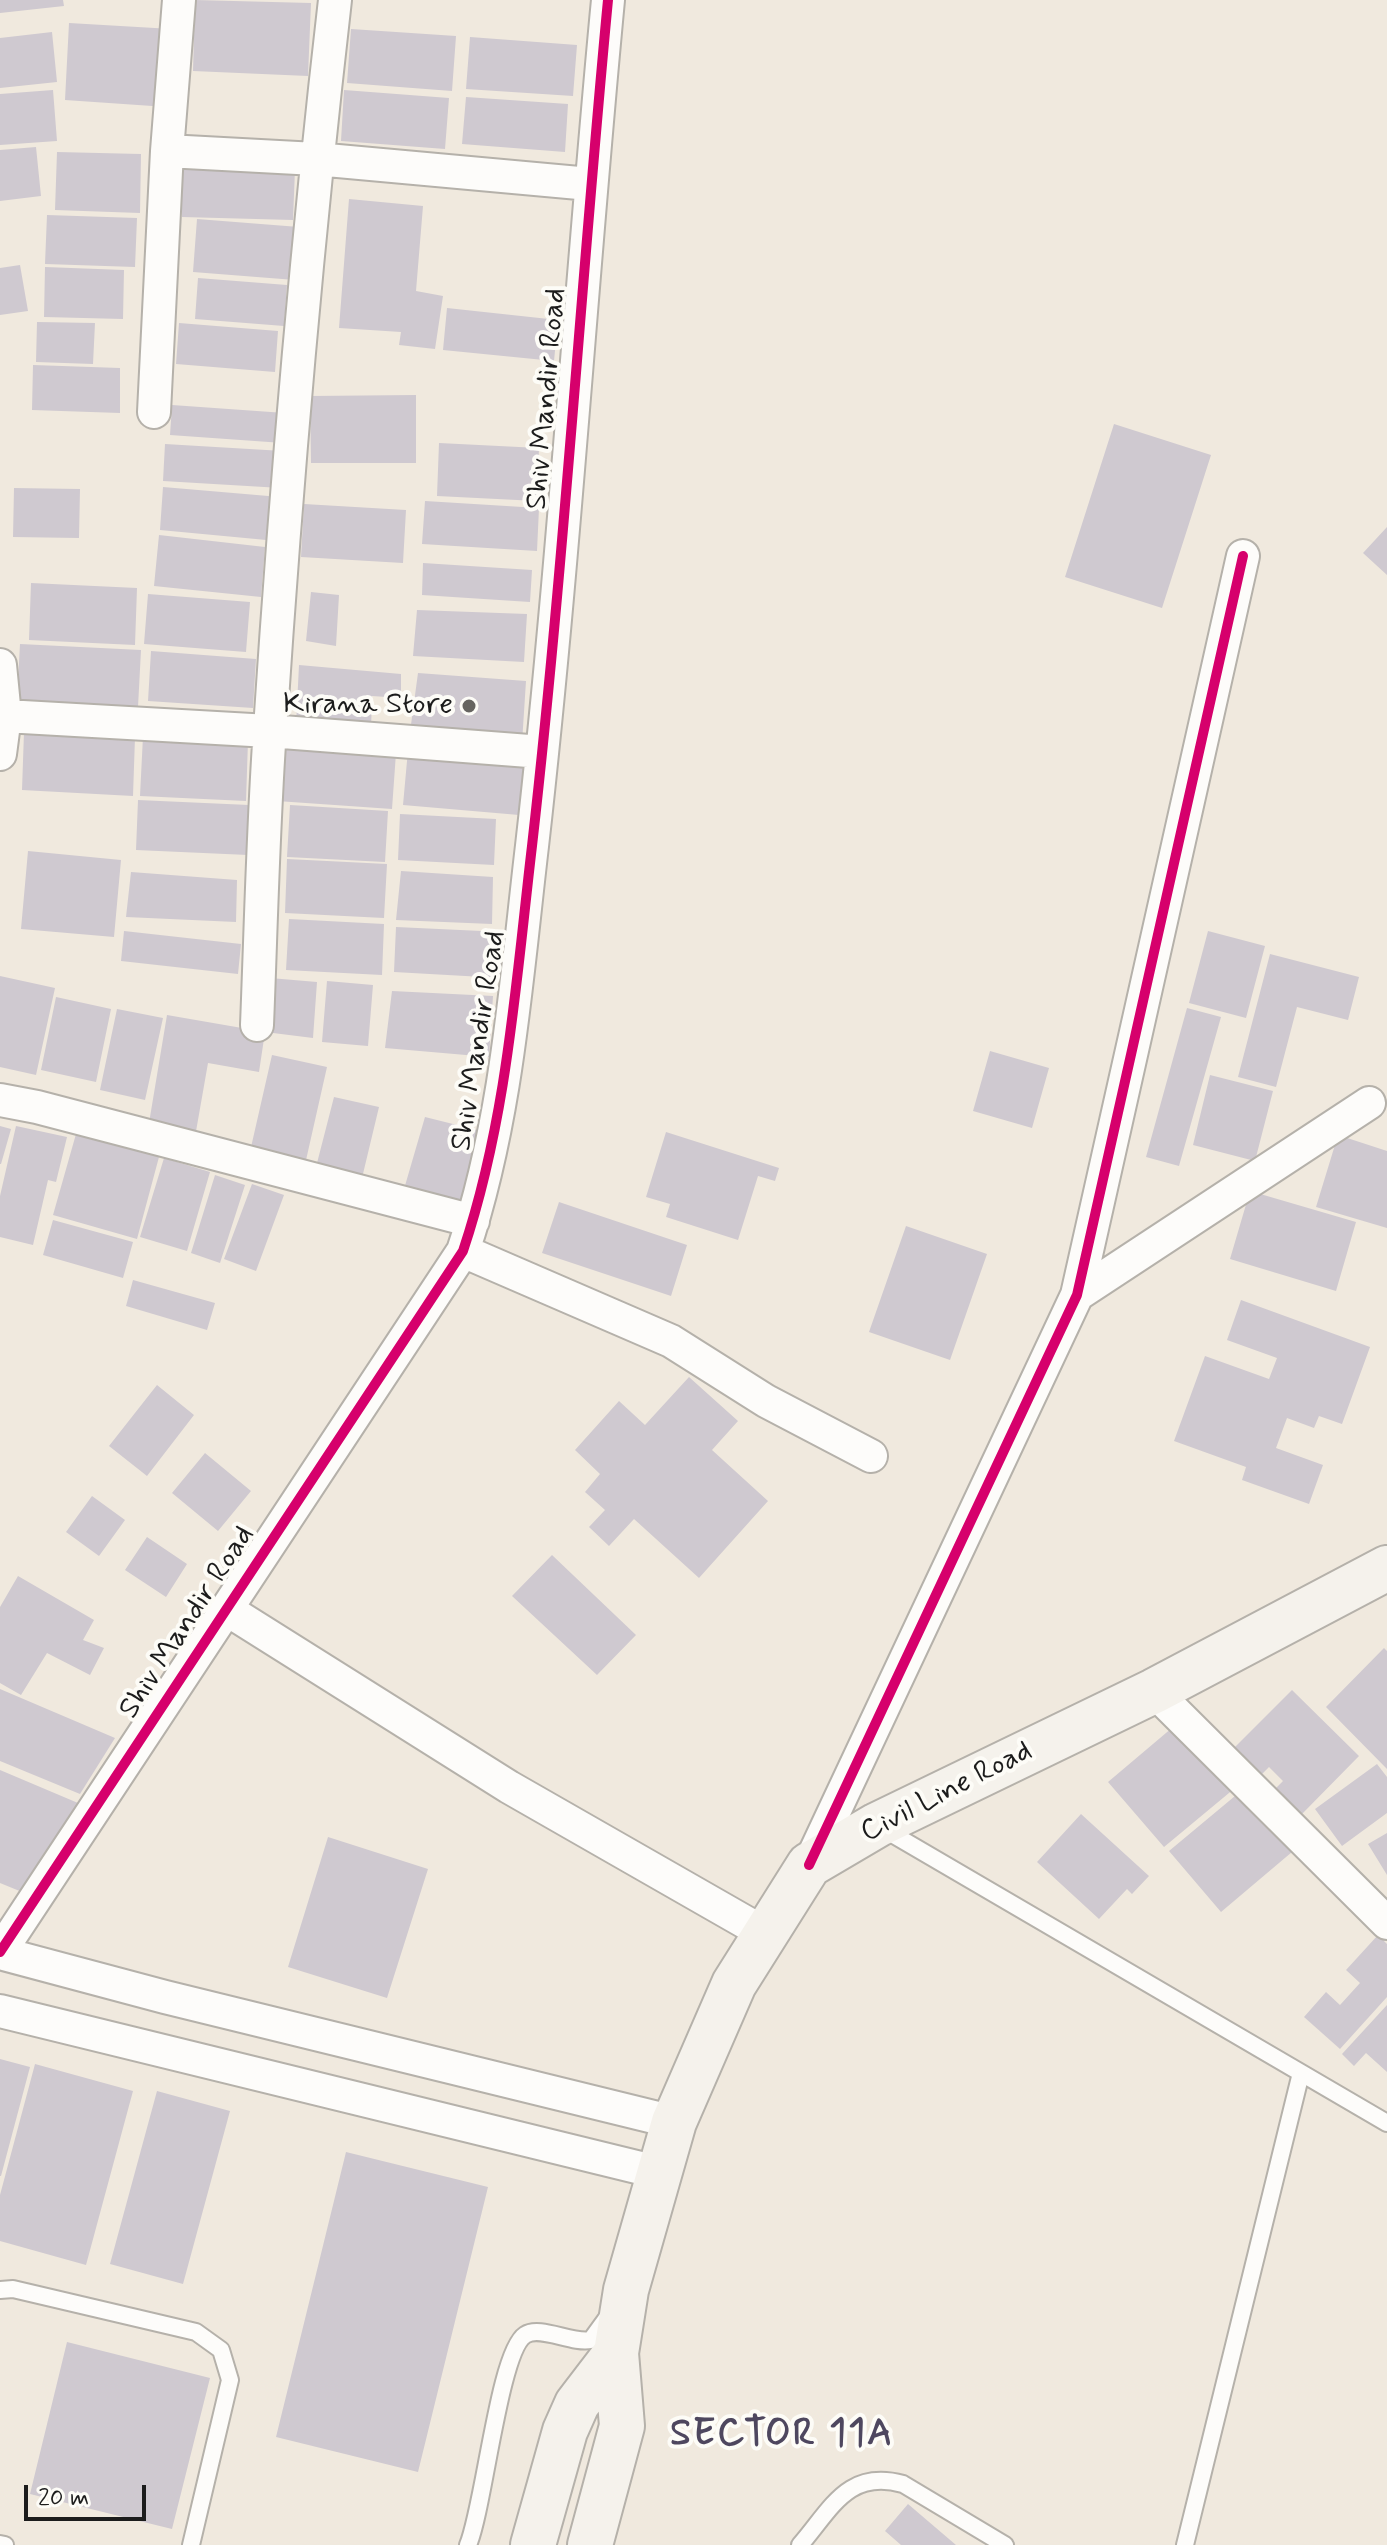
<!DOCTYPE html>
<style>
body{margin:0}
#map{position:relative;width:1387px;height:2545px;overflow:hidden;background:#f0e9de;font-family:Mynerve,sans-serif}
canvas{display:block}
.scale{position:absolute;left:24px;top:2485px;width:122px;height:36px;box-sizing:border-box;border:4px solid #1c1c1c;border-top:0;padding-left:10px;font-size:24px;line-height:28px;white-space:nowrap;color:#1c1c1c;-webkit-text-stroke:6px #fdfcf7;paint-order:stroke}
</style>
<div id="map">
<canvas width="1387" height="2545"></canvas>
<div class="scale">20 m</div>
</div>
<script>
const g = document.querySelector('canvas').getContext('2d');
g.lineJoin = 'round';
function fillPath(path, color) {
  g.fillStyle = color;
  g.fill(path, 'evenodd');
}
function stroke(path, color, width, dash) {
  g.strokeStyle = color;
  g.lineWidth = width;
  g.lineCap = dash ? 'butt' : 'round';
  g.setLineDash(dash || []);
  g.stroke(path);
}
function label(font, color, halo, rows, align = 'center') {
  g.font = font + ' Mynerve,sans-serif';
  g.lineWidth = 8;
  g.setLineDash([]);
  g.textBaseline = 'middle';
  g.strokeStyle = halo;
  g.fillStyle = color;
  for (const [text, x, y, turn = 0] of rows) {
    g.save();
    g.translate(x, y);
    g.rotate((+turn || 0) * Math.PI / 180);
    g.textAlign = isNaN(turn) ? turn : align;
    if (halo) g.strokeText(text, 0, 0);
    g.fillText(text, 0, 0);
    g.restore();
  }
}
const building = new Path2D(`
 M0,0H63L64,6L0,13Z
 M195,0L311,3L308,76L193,71Z
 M69,23L172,29L167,107L65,100Z
 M351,29L456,36L452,91L347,83Z
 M52,32L57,82L0,88V38Z
 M470,37L577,45L573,96L466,89Z
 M53,90L57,141L0,145V94Z
 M344,90L449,98L445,149L341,141Z
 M466,97L568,104L565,152L462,144Z
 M36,147L41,196L0,201V150Z
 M57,152L141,154L140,213L55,210Z
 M182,166L295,169L293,220L182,217Z
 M349,199L423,206L416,291L443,296L435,349L399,345L401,332L339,328Z
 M47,215L137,218L135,267L45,264Z
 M197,219L299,227L295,280L193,272Z
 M20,265L28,311L0,315V268Z
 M45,267L124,270L123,319L44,317Z
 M198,278L287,285L284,326L195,319Z
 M447,308L558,320L554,361L443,350Z
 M37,322L95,323L93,364L36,362Z
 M179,323L278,331L275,372L176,364Z
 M33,365L120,368V413L32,410Z
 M416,395V463H311L310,396Z
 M172,405L285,413L283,443L170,435Z
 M1114,424L1211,455L1162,608L1065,577Z
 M439,443L539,448L537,501L437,496Z
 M165,444L283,451L281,488L163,481Z
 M163,487L280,497L277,541L160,530Z
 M14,488L80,489L79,538L13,537Z
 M425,501L539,508L537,551L422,544Z
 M304,504L406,510L403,563L301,557Z
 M1387,527V575L1363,553Z
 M159,535L265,547L261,597L154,586Z
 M423,563L532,570L530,602L422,595Z
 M31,583L137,588L135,645L29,640Z
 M311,592L339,595L336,646L306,641Z
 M148,594L250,602L246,652L144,644Z
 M417,610L527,614L524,662L413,656Z
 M20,644L141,650L138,707L17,701Z
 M151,651L256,659L253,708L148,701Z
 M299,665L401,674V698L372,696L371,729L296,725Z
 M418,673L526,681L522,743L410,732Z
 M24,732L135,737L133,796L22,790Z
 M143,736L248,741L246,801L140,796Z
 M281,745L396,753L392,809L277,801Z
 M408,750L524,761L519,815L403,805Z
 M138,800L249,805L248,855L136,850Z
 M290,805L388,811L385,862L287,857Z
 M400,814L496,819L494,865L398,860Z
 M28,851L121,860L114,937L21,929Z
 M287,859L387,864L384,918L285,913Z
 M401,871L493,877L492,924L396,920Z
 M131,872L237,880L236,922L126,917Z
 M289,919L384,924L382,975L286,970Z
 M396,927L503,932L501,978L394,972Z
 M124,931L241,944L238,974L121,961Z
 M1208,931L1265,946L1246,1018L1189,1003Z
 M1270,954L1359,977L1348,1020L1297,1007L1276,1087L1238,1077Z
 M0,976L55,988L36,1075L0,1067Z
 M270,978L317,982L313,1038L265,1032Z
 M327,981L373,985L368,1046L322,1042Z
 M392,991L493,996L489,1057L385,1048Z
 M56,997L111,1009L96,1082L41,1070Z
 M1187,1008L1221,1017L1179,1166L1146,1157Z
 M117,1009L163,1018L145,1100L100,1090Z
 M167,1015L265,1032L259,1072L208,1063L195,1137L148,1129Z
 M990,1051L1049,1068L1032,1128L973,1111Z
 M272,1055L327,1067L304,1169L249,1156Z
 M1210,1075L1273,1091L1255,1161L1193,1145Z
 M334,1097L379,1107L362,1178L316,1167Z
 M425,1117L481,1131L459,1209L402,1196Z
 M0,1126L11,1129L1,1164H0Z
 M16,1126L67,1137L56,1182L48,1180L33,1245L0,1237V1196Z
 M666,1132L779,1168L775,1181L758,1176L738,1240L666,1217L670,1204L646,1197Z
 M76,1134L159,1157L137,1239L53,1215Z
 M1338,1135L1387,1151V1228L1316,1207Z
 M164,1158L210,1172L187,1251L140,1237Z
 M215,1175L245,1185L220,1263L191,1253Z
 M252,1184L284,1195L256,1271L224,1259Z
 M1250,1191L1356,1222L1336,1291L1230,1259Z
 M559,1202L687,1245L671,1296L542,1253Z
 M53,1220L133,1242L123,1278L43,1255Z
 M906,1226L987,1254L950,1360L869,1332Z
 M133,1280L215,1303L207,1330L126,1306Z
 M1241,1300L1370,1347L1342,1424L1319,1416L1314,1428L1287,1418L1276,1448L1323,1465L1309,1504L1242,1480L1246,1467L1174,1441L1205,1356L1269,1379L1277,1358L1227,1340Z
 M689,1377L738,1421L712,1450L768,1501L699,1578L634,1519L609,1546L589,1527L605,1510L585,1492L600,1474L575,1450L619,1401L645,1425Z
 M157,1385L194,1415L147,1476L109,1446Z
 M205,1453L251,1491L218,1531L172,1493Z
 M92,1496L125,1520L99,1556L66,1532Z
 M147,1537L187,1564L166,1597L125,1570Z
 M552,1555L636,1635L597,1675L512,1596Z
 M18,1576L94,1620L83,1640L104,1648L90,1675L47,1653L21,1695L0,1683V1607Z
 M1384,1648L1387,1651V1769L1326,1707Z
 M0,1689L115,1738L80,1794L0,1761Z
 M1292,1690L1359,1756L1302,1814L1276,1788L1283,1781L1269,1767L1262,1774L1235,1747Z
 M1179,1722L1235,1788L1164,1847L1108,1782Z
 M1377,1764L1387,1777V1813L1342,1846L1315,1809Z
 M0,1770L78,1803L22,1892L0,1883Z
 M1241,1791L1292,1852L1221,1912L1169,1851Z
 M1081,1814L1149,1876L1132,1894L1127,1889L1099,1919L1037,1862Z
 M1387,1833V1875L1368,1844Z
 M328,1837L428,1869L387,1998L288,1967Z
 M1378,1935L1387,1944V1997L1340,2049L1304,2017L1326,1992L1340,2005L1360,1983L1346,1970Z
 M1387,2005V2072L1366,2053L1354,2066L1342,2054Z
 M0,2059L30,2067L1,2176H0Z
 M35,2064L133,2091L86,2265L0,2241V2195Z
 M157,2091L230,2111L183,2284L110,2264Z
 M346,2152L488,2187L418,2472L276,2437Z
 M67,2342L210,2378L172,2529L30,2494Z
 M908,2504L956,2545H901L885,2531Z`);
const lane = new Path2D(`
 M882,1828L1387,2123
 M0,2290L13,2289L196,2332L221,2350L230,2380L191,2545
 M0,2544L5,2545
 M468,2545C484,2508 499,2352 525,2335C540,2325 572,2344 591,2340L607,2318
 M800,2545C832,2508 848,2469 903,2484L1005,2545
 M1185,2545L1301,2073`);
const street = new Path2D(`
 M167,151L316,159L590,184
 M154,412L167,151L179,0
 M0,665L5,716L0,754
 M5,716L269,731L542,752
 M257,1025C261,926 263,827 270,729C286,485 307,242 335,0
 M0,1100L37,1107L473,1221
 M463,1251L671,1341L766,1401L871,1456
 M1077,1295L1369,1103
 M226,1609L509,1787L766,1934
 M1154,1691L1387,1923
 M809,1865L1077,1295L1243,556
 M0,1952L463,1251C507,1120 516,981 532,846C564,565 581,282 608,0
 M0,1953L165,1997L674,2122
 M0,2011L661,2173`);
const secondary = new Path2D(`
 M533,2545L565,2431L577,2404L616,2353
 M590,2545L622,2426L616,2353L626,2290L674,2122L734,1984L809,1865L877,1825L1154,1691L1387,1568`);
const cycleway = new Path2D(`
 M809,1865L1077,1295L1243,556
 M0,1952L463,1251C507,1120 516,981 532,846C564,565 581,282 608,0`);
const markers = [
 [469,706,8,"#666460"]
];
const streetNames = [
 ["Shiv Mandir Road",548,399,-85],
 ["Shiv Mandir Road",480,1041,-81],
 ["Shiv Mandir Road",188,1623,-57],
 ["Civil Line Road",947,1793,-27]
];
const poiNames = [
 ["Kirana Store",453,706]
];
const districtNames = [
 ["SECTOR 11A",782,2436]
];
fillPath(building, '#cfc9d0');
stroke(lane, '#b5b1aa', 20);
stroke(street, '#b5b1aa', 36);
stroke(secondary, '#b5b1aa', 48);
stroke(lane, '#fdfcfa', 16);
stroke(street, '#fdfcfa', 32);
stroke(secondary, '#f5f2ec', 44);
stroke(cycleway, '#d6006c', 10);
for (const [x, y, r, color] of markers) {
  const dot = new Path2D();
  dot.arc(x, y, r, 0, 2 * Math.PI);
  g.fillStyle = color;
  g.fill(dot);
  stroke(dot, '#fdfcf7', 3);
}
label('30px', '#1c1c1c', '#fdfcf7', streetNames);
label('30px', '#1c1c1c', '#fdfcf7', poiNames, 'right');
g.letterSpacing = '2px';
label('bold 38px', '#4e475f', '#fdfcf7', districtNames);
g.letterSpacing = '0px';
</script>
